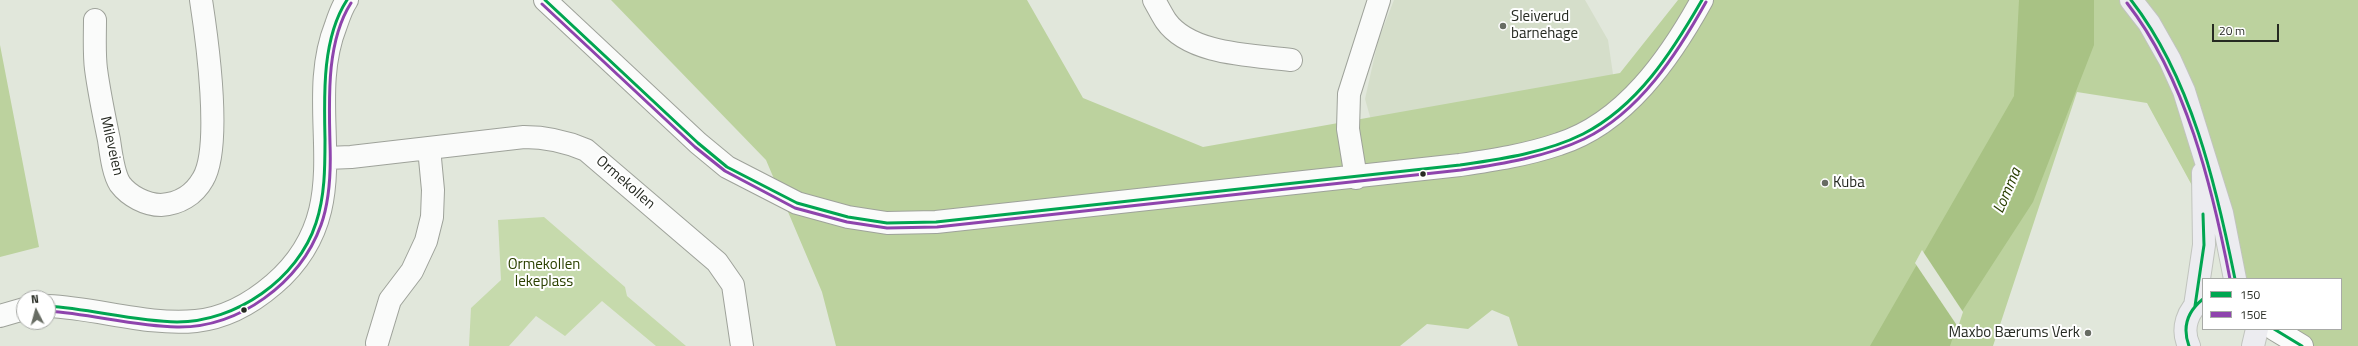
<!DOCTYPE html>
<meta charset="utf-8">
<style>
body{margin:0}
#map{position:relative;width:2358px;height:346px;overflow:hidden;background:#e1e7db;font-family:"Titillium Web",sans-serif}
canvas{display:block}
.legend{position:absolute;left:2202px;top:278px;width:140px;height:52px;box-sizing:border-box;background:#fff;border:1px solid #a8aaa7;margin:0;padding:5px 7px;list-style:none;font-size:12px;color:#262a22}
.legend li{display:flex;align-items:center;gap:8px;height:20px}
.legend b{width:20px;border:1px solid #a8aaa7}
.north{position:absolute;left:16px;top:290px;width:40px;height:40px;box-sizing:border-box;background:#fff;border:1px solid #a8aaa7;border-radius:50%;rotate:354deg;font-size:11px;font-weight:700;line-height:16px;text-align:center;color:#262a22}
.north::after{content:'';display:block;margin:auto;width:14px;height:18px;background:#676c63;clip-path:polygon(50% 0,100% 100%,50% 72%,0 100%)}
.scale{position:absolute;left:2212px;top:24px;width:67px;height:18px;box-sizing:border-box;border:2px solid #262a22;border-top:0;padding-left:5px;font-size:12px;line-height:14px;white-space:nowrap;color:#262a22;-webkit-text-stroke:3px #fff;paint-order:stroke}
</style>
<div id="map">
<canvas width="2358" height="346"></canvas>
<ul class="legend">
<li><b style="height:5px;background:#00a651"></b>150</li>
<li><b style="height:5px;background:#8e44ad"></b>150E</li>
</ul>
<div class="north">N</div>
<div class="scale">20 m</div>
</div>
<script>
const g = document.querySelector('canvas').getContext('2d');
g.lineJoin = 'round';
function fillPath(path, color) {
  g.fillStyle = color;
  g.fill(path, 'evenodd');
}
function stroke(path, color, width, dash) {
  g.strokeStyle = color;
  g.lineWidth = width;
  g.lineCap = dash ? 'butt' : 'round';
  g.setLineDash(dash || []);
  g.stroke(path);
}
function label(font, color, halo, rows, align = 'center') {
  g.font = font + ' "Titillium Web",sans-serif';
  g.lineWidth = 4;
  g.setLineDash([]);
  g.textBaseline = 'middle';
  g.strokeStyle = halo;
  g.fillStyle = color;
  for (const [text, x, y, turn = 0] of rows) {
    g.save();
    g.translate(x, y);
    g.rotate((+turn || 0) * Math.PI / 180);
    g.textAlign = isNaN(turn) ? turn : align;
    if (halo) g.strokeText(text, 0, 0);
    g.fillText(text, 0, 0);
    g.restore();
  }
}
const built = new Path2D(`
 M1394,0H1585L1608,40L1615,88L1377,141L1365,99L1378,41Z`);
const green = new Path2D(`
 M544,217L625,287L627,296L686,346H656L602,301L565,336L536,316L509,346H469L471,308L501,280L498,220Z`);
const forest = new Path2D(`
 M611,0H1027L1083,98L1203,147L1620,73L1678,0H2358V346H2310L2293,329H2341V279H2243L2147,103L2077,92L1993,346H1518L1509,317L1492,310L1468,329L1427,324L1400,346H836L822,292L766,160Z
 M0,45L39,247L0,257Z`);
const water = new Path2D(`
 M2019,0H2094V45L2033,202L1961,313L1950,346H1870L2014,96Z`);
const pier = new Path2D(`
 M1922,250L1963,312L1958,327L1915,263Z`);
const minor = new Path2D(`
 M545,0L698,143L727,167L797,203L848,217L887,223L936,222L1460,165C1494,160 1527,155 1559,144C1625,123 1670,58 1702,0
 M1154,0C1158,7 1162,15 1166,21C1190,55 1253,55 1291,60
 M95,20C95,36 94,53 96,69C99,92 104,116 109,140C111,153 113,173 120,184C129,196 146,205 161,205C179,204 194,195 203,179C222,147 207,39 201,0
 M327,158L351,157L524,137C547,137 565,141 586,150L717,262L733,285L742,346
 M1356,178L1348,129L1349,94L1379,0
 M48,306C97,308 148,326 196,321C225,318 252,303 274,284C363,207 301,113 336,25C339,16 342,7 347,0
 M0,316L24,309
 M2274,329L2302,346
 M377,343L390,300L412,271L426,241L432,217L433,190L429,148`);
const major = new Path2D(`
 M2131,0L2149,23L2170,60L2184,91L2222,213L2235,279
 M2195,306L2204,245L2203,173
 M2189,346C2181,329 2187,310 2203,299
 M2253,346L2257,329`);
const bus1 = new Path2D(`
 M545,0L698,143L727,167L797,203L848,217L887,223L936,222L1460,165C1501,159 1545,153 1583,134C1638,106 1672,52 1702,0
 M2131,0C2191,77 2216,185 2235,279
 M48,306C91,309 134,321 177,322C236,322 298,279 316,223C325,196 325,167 325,139C324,95 322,38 347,0
 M2195,306L2204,245L2203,214
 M2274,329L2302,346
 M2189,346C2182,327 2188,311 2203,299`);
const bus2 = new Path2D(`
 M2127,3C2186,79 2212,186 2230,279
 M542,4L695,147L725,171L795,208L847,222L887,228L937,227L1461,170C1502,164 1546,157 1584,139C1640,112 1677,54 1706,2
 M48,311C91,314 134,326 177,327C239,328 300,283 321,225C330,200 331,171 330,144C329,100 326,42 351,3`);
const markers = [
 [1503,26,4,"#676c63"],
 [1423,174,3.5,"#262a22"],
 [1825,183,4,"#676c63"],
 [244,310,3.5,"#262a22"],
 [2088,333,4,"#676c63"]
];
const poiNames = [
 ["Sleiverud",1511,17],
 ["barnehage",1511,34],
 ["Kuba",1833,183],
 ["Maxbo Bærums Verk",2080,333,"right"]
];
const streetNames = [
 ["Mileveien",111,146,77],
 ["Ormekollen",625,183,41]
];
const parkNames = [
 ["Ormekollen",544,265],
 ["lekeplass",544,282]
];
const waterNames = [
 ["Lomma",2008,191,-67]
];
fillPath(built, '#d5deca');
fillPath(green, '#c6daac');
fillPath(forest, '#bcd29e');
fillPath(water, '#a8c284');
fillPath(pier, '#e1e7db');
stroke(minor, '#9ea29a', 24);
stroke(major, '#c1c4be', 24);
stroke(minor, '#fafbfa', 22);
stroke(major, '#ececf0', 22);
stroke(bus1, '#00a651', 3);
stroke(bus2, '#8e44ad', 3);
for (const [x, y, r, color] of markers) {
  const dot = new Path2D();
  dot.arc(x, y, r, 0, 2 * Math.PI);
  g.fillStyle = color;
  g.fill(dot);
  stroke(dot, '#fff', 1.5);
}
label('15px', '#262a22', '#fff', poiNames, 'left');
label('15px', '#262a22', '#fff', streetNames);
label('15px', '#2b4000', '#fff', parkNames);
label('italic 16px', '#293e00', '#fff', waterNames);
</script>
